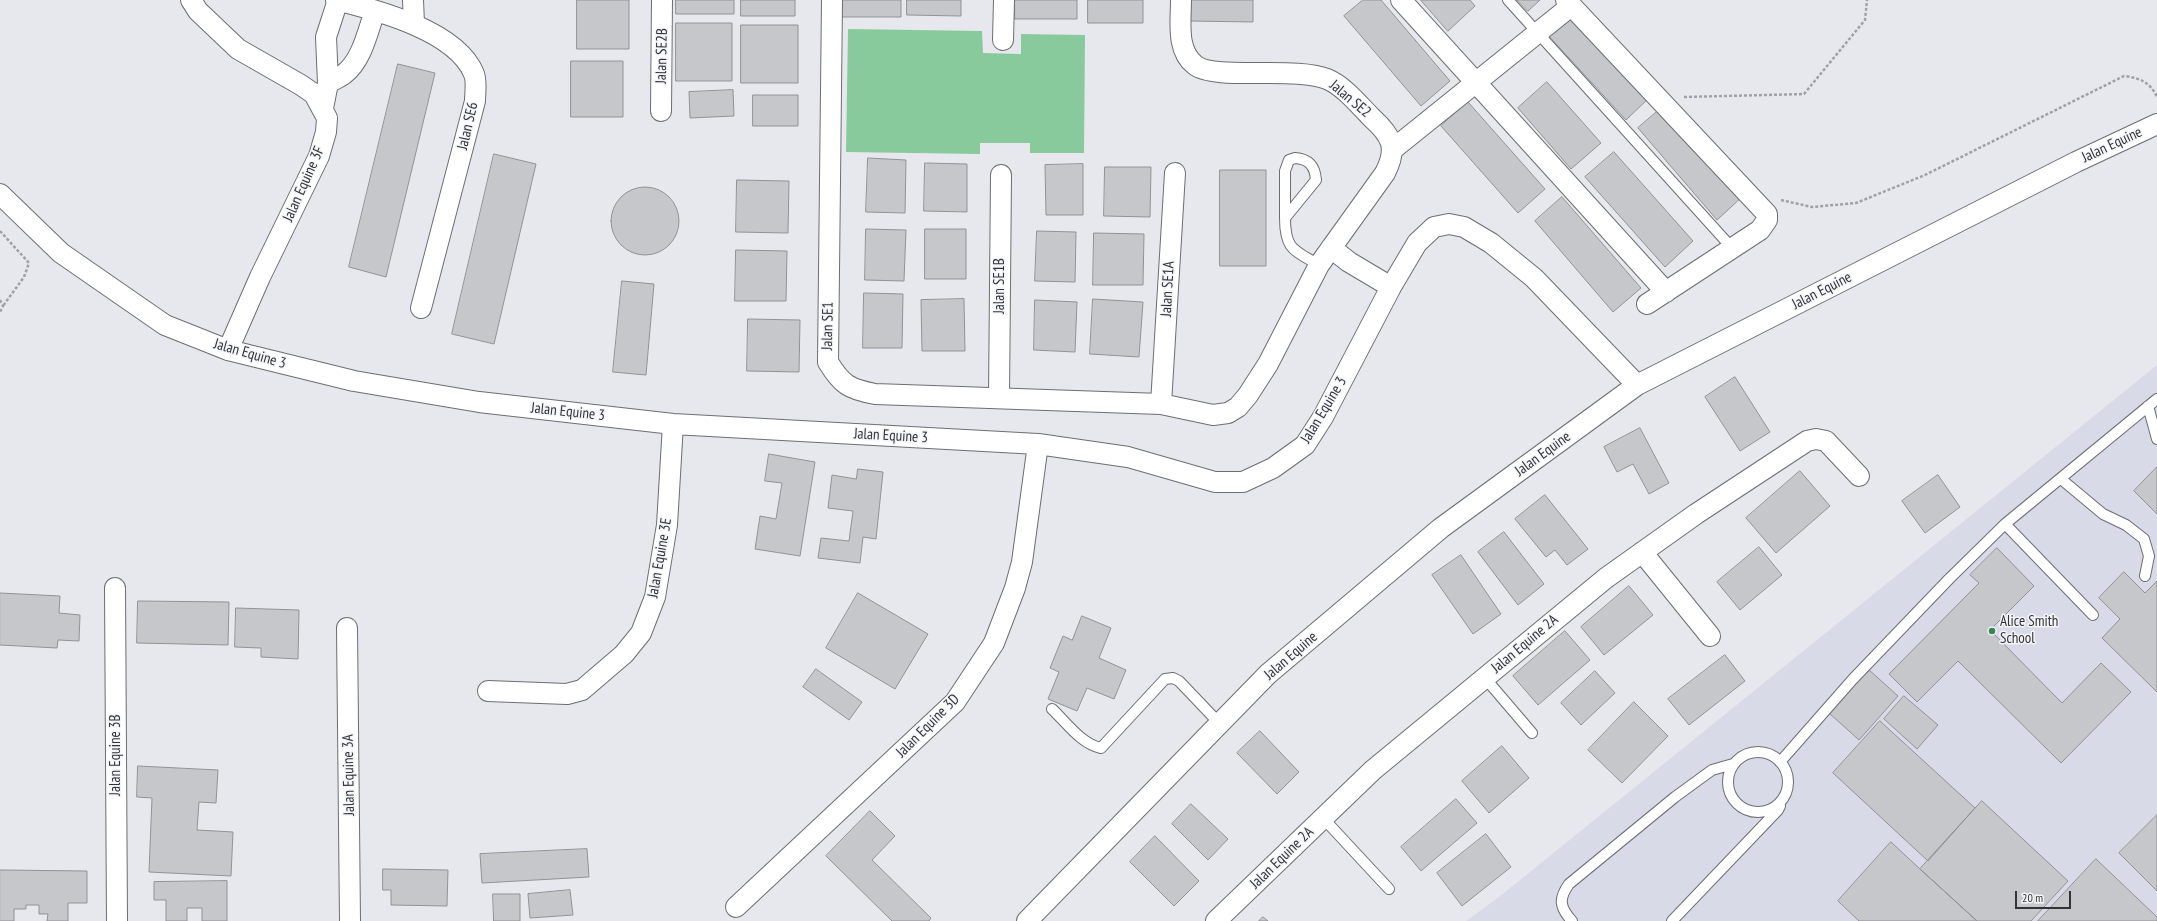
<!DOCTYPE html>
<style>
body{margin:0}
#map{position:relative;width:2157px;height:921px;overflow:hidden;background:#e7e8ed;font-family:"PT Sans Narrow",sans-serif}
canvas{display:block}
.scale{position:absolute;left:2015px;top:891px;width:56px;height:18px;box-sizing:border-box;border:2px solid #333335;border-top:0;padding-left:5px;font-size:12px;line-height:14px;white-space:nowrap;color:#333335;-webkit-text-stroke:3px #f4f5fa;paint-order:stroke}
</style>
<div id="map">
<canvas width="2157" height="921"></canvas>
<div class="scale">20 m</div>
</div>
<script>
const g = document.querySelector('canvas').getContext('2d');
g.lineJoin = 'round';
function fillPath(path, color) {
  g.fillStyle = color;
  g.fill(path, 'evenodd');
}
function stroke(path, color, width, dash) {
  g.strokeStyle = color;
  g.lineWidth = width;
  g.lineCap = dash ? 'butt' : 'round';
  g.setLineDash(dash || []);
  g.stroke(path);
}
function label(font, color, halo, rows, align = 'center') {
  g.font = font + ' "PT Sans Narrow",sans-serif';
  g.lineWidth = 3;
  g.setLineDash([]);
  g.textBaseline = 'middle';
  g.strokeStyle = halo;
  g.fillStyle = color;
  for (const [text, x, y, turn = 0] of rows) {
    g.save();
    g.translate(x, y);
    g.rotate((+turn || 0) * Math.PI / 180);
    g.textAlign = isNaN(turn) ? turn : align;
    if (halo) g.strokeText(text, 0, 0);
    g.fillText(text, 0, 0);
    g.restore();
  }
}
const built = new Path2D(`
 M2157,365V921H1466L1499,897Z`);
const green = new Path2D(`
 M848,29L982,31L983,53L1021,54V34L1085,35L1084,153H1030V143H980V154L846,152Z`);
const building = new Path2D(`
 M577,0H629V49H577Z
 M676,0H734V14H676Z
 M741,0H795V16H741Z
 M842,0H901V17H842Z
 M907,0H961V16L907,15Z
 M1015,0H1077V19H1015Z
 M1088,0H1143V23H1088Z
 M1190,0H1253V22L1190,21Z
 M1363,0H1381L1450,81L1421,106L1344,16Z
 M1421,0H1470L1475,6L1448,31Z
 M1517,0H1540L1528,11Z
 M1572,9L1651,96L1626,120L1546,33Z
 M676,23H732V81H676Z
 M741,25H798V83H741Z
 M571,61H623V117H571Z
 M398,64L435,73L386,277L349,267Z
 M1547,82L1601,143L1571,169L1518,108Z
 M733,90L734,116L690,118L689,92Z
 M753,95H798V126H753Z
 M1468,102L1545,189L1518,213L1441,126Z
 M1665,105L1743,196L1717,220L1638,128Z
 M1614,152L1693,241L1665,267L1585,177Z
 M494,154L536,164L494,344L452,334Z
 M868,158L906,160L905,213L866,212Z
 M925,163L967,164V212L924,211Z
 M1083,164V215H1046L1045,165Z
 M1105,167H1151L1150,217L1104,216Z
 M1220,170H1266V266H1220Z
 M737,180L789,181L788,233L736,232Z
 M611 221a34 34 0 1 1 68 0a34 34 0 1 1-68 0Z
 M1562,197L1641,288L1613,312L1535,221Z
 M866,229L906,230L904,281L865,280Z
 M925,229H966V279H925Z
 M1037,231L1076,232L1075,282L1035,281Z
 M1094,233L1144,234L1143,285H1093Z
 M736,250L787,251L786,301H735Z
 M622,281L654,284L646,375L613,372Z
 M864,293L903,294L902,348H863Z
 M964,299L965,351H922L921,300Z
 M1093,299L1143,302L1139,357L1090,354Z
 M1035,300L1077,302L1075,352L1034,350Z
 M748,319L800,320L799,372L747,371Z
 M1735,377L1770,432L1740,451L1705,397Z
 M1640,428L1669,483L1649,494L1633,464L1617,472L1604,447Z
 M769,454L815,462L800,556L755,549L760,516L776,519L782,483L765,481Z
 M2157,467V514L2134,491Z
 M858,469L883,472L876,539L863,537L860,563L818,558L821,538L849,541L853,511L828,508L832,475L856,479Z
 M1800,471L1830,506L1776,553L1746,518Z
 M1938,475L1960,507L1925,533L1902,501Z
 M1545,495L1588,549L1567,565L1555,550L1546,557L1515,519Z
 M1504,532L1544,584L1518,605L1478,552Z
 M1759,547L1782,575L1740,610L1717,582Z
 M1997,548L2034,586L1990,630L2062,703L2101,663L2131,692L2061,763L1958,661L1917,702L1889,674L1979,583L1970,575Z
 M1461,555L1501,614L1473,634L1432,575Z
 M2124,572L2145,593L2157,581V692L2102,638L2120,619L2099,598Z
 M1629,586L1653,615L1604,655L1581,627Z
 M0,593L60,596L59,613L80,615L79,641L58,640L57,648L0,645Z
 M858,593L928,634L895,689L826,648Z
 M138,601L229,602L228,645L137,643Z
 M236,608L299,610L298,659L261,657V648L235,647Z
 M1082,616L1111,628L1099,658L1126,670L1114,699L1087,688L1077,711L1048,699L1059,672L1050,668L1063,636L1072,640Z
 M1565,631L1590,660L1538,705L1513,676Z
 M1725,655L1745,681L1689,725L1668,699Z
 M816,669L862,702L849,720L803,687Z
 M1868,669L1898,696L1859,740L1829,713Z
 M1595,671L1615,693L1581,725L1561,703Z
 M1904,696L1938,725L1917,749L1884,719Z
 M1634,702L1668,736L1622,783L1588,750Z
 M1880,721L1975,808L1928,861L1833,773Z
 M1260,731L1299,772L1277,794L1237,753Z
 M1502,746L1529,778L1489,813L1462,781Z
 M138,766L218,770L216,803L199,802L197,830L233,832L231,876L149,872L152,798L137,797Z
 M1456,799L1477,823L1421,871L1401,847Z
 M1982,801L2068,881L2031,921H1977L1920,869Z
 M1191,804L1228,839L1208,860L1172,824Z
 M870,811L895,836L872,860L931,918L929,921H892L826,856Z
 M2157,815V891L2119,853Z
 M1486,834L1511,867L1462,906L1437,873Z
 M1155,836L1199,881L1174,906L1130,862Z
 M1891,842L1920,869L1977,921H1859L1838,901Z
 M587,849L589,877L482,883L480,854Z
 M2096,859L2157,917V921H2038Z
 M383,869L448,870L447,906L391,905V890H383Z
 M0,870L87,871V903H68V921H47L48,914H39V905H26V909H14V921H0Z
 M227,881V921H202V908H187V921H166V900H154V882Z
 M570,890L573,915L530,918L528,894Z
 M493,894H520V921H494Z
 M1263,917L1268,921H1259Z`);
const path = new Path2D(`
 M1684,97L1804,94L1865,20L1867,0
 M1781,200L1812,207L1856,203L1925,175L2124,76C2140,78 2150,82 2157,97
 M0,231L29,263L24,277L3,306
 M0,300L3,306L0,312`);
const lane = new Path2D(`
 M1508,0L1733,249
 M1295,158C1309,159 1315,166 1316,180L1285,218V171L1289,160Z
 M1285,218C1285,250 1294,250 1319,265
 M2148,406L2157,439
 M2061,479L2103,514L2126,525L2144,539L2149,556L2145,576
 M2005,524L2093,615
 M1485,678L1532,733
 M1052,709C1066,722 1081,744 1101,748L1165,679L1173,678L1179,681L1220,724
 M1728 782a30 30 0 1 1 60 0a30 30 0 1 1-60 0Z
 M1780,762L1853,679L1949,579L2005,524L2157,399
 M1323,818L1389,889
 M1572,921C1560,908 1558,899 1569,884L1675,797L1712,770L1733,764
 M1672,921L1778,810L1780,806`);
const street = new Path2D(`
 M191,0L198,11L238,49L301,85L314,94L327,118L326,132L319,156L260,277L228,350
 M336,0C377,10 457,31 474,74C477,81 475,93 475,101L421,308
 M413,0L414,23
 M832,0L828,362C842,385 849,389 875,394L1161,404L1213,415L1228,413L1238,407L1248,395L1268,364L1319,265L1385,173C1398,148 1392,136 1372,118C1359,105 1344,86 1327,79C1296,66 1215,81 1195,65C1176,50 1181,22 1181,0
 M1401,0L1666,292
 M1566,0L1767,214V220L1760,230L1647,304
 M1003,40L1004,0
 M328,83C333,80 339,78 344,74C362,61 368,30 375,11
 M323,108L328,83L326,37L338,0
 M661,111L662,0
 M1392,150L1571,6
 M0,194L61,253L165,325L228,350L354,381L479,402L673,424L1038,444L1128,457L1215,482H1243L1273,468L1305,445L1323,417L1391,287L1417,243L1434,227L1449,224L1464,227L1491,243L1534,278L1637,385
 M1331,248L1349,262L1391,287
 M999,397L1001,175
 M1161,404L1175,173
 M1642,552L1710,636
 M115,588L117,921
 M347,628L350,921
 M488,691L567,694L582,690L624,654L641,633L655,597L667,525L673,424
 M736,907L955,702L994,643L1015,588L1022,562L1038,444
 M1027,921L1268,674L1441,528L1637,385L2076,162L2157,124
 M1216,921L1373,770L1606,578L1696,514L1807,441L1816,439L1826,441L1859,476`);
const markers = [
 [1992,631,4,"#398655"]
];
const streetNames = [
 ["Jalan SE2B",662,56,-89],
 ["Jalan SE2",1350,99,40],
 ["Jalan SE6",468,126,-77],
 ["Jalan Equine",2112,145,-25],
 ["Jalan Equine 3F",304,184,-66],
 ["Jalan SE1B",1000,286,-90],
 ["Jalan SE1A",1168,289,-87],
 ["Jalan Equine",1822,291,-27],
 ["Jalan SE1",828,326,-89],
 ["Jalan Equine 3",250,354,16],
 ["Jalan Equine 3",1324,410,-59],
 ["Jalan Equine 3",568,412,6],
 ["Jalan Equine 3",891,436,3],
 ["Jalan Equine",1543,454,-36],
 ["Jalan Equine 3E",660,558,-80],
 ["Jalan Equine 2A",1525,644,-40],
 ["Jalan Equine",1291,656,-41],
 ["Jalan Equine 3D",928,726,-45],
 ["Jalan Equine 3B",116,755,-90],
 ["Jalan Equine 3A",349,775,-91],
 ["Jalan Equine 2A",1282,858,-44]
];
const poiNames = [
 ["Alice Smith",2000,622],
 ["School",2000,639]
];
fillPath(built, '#d8dbe7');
fillPath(green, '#89ca9c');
fillPath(building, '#c6c7cb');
stroke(building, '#919297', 1);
stroke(lane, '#6d6e72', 12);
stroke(street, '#6d6e72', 22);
stroke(path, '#a0a1a4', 2.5, [3, 2]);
stroke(lane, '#fff', 10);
stroke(street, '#fff', 20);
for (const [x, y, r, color] of markers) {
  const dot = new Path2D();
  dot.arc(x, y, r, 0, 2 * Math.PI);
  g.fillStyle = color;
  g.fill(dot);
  stroke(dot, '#f4f5fa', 1.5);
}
label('15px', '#333335', '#f4f5fa', streetNames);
label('15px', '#333335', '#f4f5fa', poiNames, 'left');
</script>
